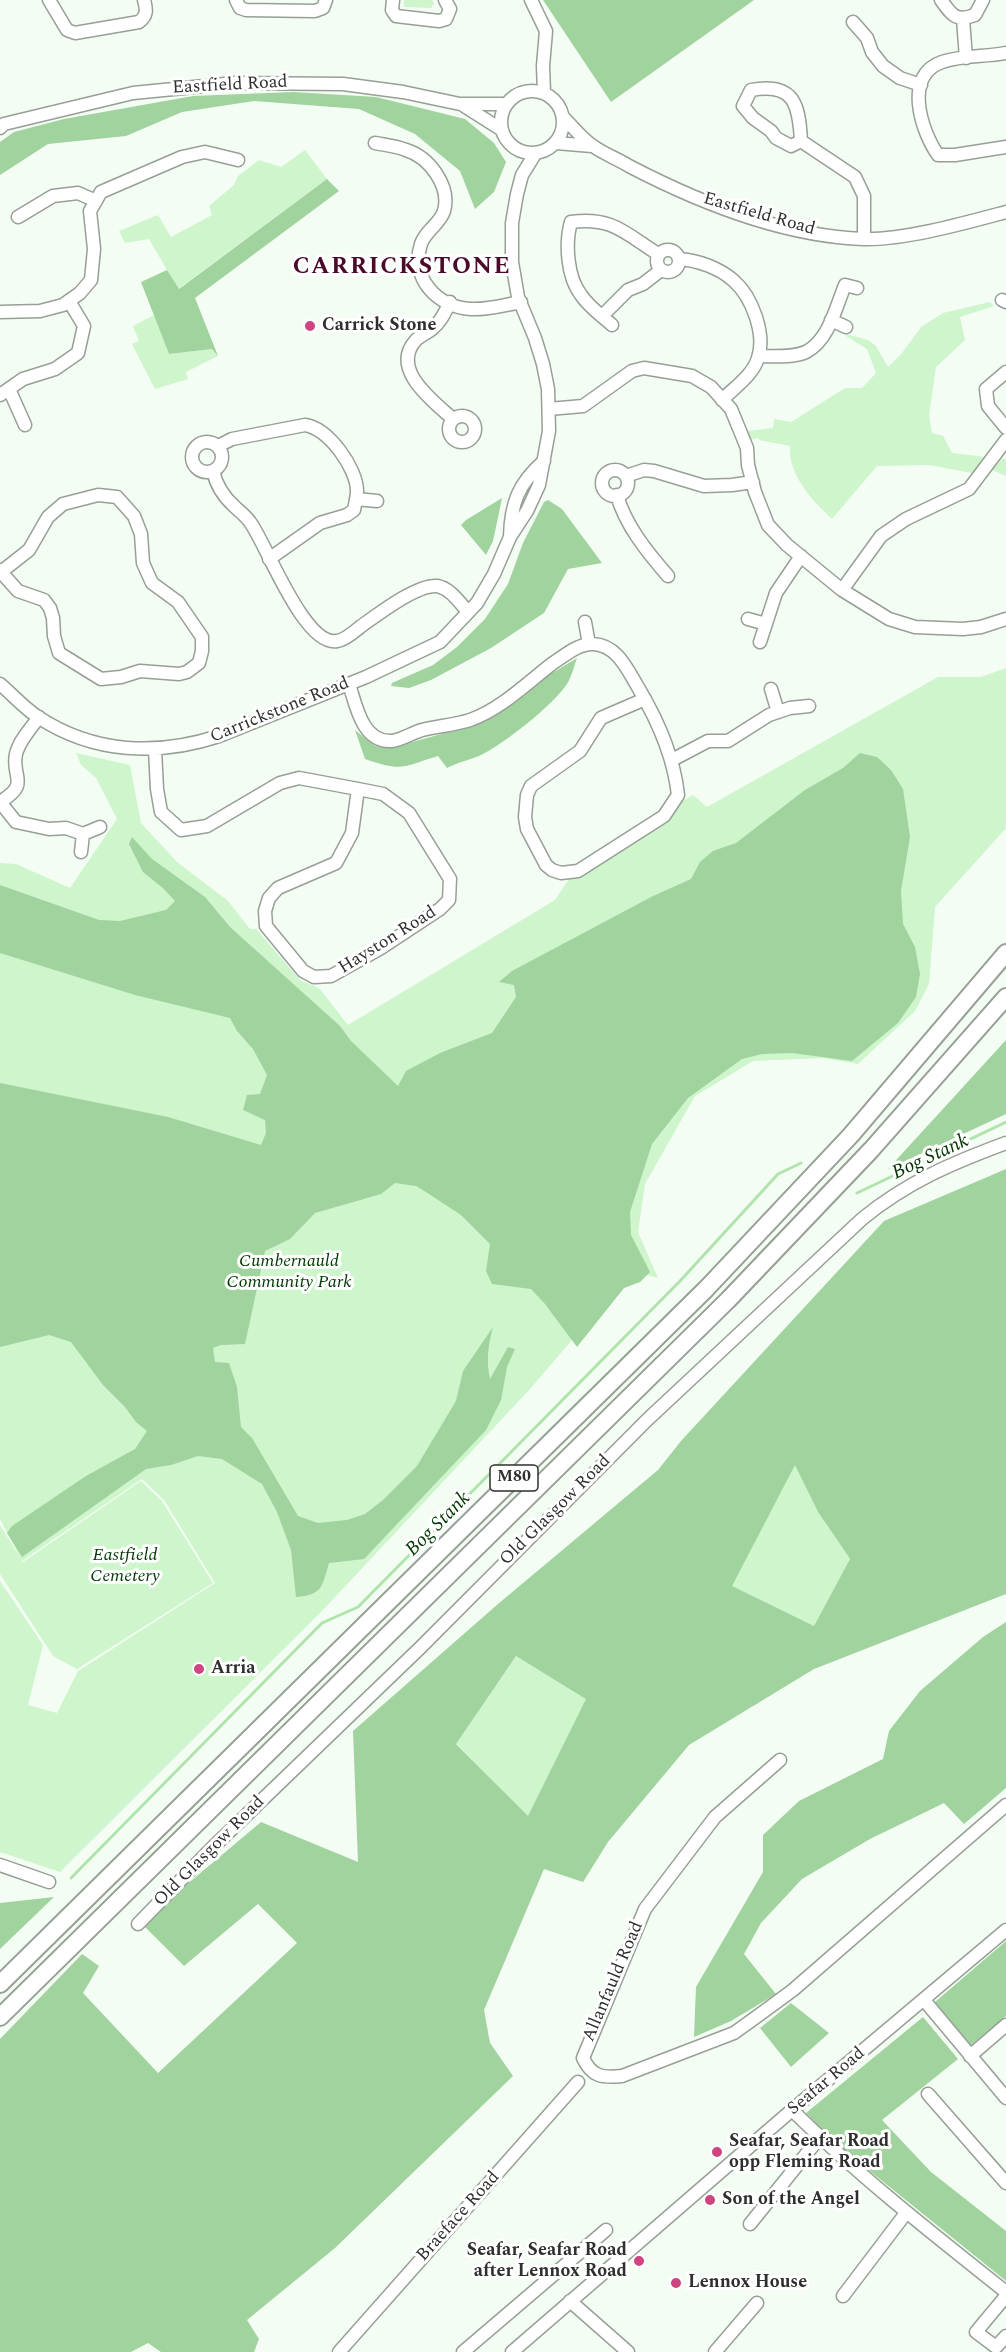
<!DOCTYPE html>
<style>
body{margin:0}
canvas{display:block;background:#f4fdf4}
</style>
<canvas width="1006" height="2352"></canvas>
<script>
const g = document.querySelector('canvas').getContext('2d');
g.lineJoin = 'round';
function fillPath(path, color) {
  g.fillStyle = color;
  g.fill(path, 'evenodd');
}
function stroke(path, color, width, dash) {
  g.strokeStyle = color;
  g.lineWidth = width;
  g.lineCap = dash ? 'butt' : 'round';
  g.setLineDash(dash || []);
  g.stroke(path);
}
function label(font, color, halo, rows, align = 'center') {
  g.font = font + ' Spectral,serif';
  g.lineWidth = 6;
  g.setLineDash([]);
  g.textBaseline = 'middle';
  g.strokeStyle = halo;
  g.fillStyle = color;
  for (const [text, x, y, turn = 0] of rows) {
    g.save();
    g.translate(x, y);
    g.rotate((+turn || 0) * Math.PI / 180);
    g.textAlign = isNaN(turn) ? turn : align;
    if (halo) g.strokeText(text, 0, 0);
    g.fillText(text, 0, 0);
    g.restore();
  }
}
const green = new Path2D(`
 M404,0H432L434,4L431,8L404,7Z
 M305,150L327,179L178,289L149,239L125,243L119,231L158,215L171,237L212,215L209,206L234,185L238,176L259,160L281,167Z
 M990,302L994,306L960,317L965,340L936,367L929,415L932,433L943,436L952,453L985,457L972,473L929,465L877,466L832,519C812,500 788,475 790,446L759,440V438L750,439L748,431L773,428L774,419L791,422L845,388H862L876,373L867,349L846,336V334L868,340L876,346L888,367L902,353L921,327L943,313Z
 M154,315L169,354L212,349L218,356L186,372L188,379L155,389L132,344L139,341L133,326Z
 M1002,459H1006V476L992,470Z
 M1006,668V828L935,907L929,984L915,1011L858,1064L824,1058L753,1061L695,1096L645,1184L638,1232L658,1278L631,1271L530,1389L322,1611L60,1872L0,1852V1581L43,1645L28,1705L57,1713L78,1671L215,1583L164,1500L142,1479L22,1561L0,1519V863L16,864L70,888L117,819L96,778L81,765L76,753L130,765L141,823L177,862L228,901L250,929H256L300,980L319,988L348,1025L555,900L569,879L670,818L679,803L693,795L707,807L938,677H981Z
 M795,1464L818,1512L850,1560L814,1626L731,1586Z
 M141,1481L162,1501L213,1583L77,1669L53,1656L0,1574V1525L23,1562Z
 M516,1656L587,1698L528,1817L456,1743Z`);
const forest = new Path2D(`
 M543,0H754L611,102Z
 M293,92L376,97L465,119L494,143L506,162L494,192L475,209L460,171L415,134L359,109L254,101L182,112L126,136L48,144L0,175V142L14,132L64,119L193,96Z
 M327,179L339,191L195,298L218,356L212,349L169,354L141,282L167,270L179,289Z
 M502,498L493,541L486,555L461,525L466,520Z
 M548,500L562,509L602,563L568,569L544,613L491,648L431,680L409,688L391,686L392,683L433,665L457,647L485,619L508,584L523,543L544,502Z
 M577,658C574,666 572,676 567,684C552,706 505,743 481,755C470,760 458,762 447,768L438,756C402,767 403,772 365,759L355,730L375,746L390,748L471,726L511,703L544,678Z
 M860,753L877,757L891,770L903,789L910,837L901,891L903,924L915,947L920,974L916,997L898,1023L852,1061L792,1053L762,1054L742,1059L688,1098L652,1144L630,1212L631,1235L650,1272L640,1282L624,1288L577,1347L545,1304L531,1289L492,1284L486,1271L490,1244L461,1215L426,1192L416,1186L395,1183L381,1194L315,1213L290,1239L265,1251L245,1344L221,1345L213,1348L215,1362L229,1363L237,1387L241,1427L252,1438L298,1516L318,1523L347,1520L365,1514L383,1500L417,1466L456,1401L463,1371L493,1327C488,1345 486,1361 490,1379L508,1347L515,1349L507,1367L501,1400L486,1430L364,1559L329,1563C322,1586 323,1595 296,1597L291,1550L277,1512L262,1484L222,1459L198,1456L171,1465L146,1469L22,1557L7,1533L12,1526L86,1476L135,1449L147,1431L136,1422L125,1407L103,1385L71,1342L49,1335L0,1347V1083L168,1117L261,1145L266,1133L265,1120L243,1110L247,1095L260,1094L267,1075L253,1049L237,1031L230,1018L135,995L0,953V885L99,920L120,921L166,910L175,901L163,888L143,872L129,844L132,837L152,859L205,897L230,927L340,1026L351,1041L398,1086L406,1071L440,1053L492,1033L516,997L514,985L499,982L512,971L653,896L691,879L700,862L713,851L736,843L805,790L843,768Z
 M1006,1040V1114L888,1169Z
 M1006,1169V1594L814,1669L689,1745L608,1842L583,1882L544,1869L484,2010L490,2043L513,2076L335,2248L247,2320L259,2339L254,2352H161L148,2343L131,2352H0V2039L82,1954L99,1966L83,1993L158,2073L297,1943L258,1904L184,1966L141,1923L261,1822L358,1862L353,1731L498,1604L658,1470L681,1441L884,1221ZM795,1465L818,1512L850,1559L814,1626L732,1586ZM516,1656L586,1699L528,1816L456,1744Z
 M1006,1622V1788L964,1824L944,1803L870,1839L802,1879L761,1923L744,1954L776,1994L731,2021L694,2037L696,1987L763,1872V1835L799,1801L883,1759L889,1731L920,1691L983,1637Z
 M54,1897L0,1949V1903Z
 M1006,1941V2016L971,2045L935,2002Z
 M791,2003L829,2033L791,2067L760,2028Z
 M923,2017L958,2059L882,2120L931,2172L1006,2231V2281L834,2142L806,2113Z`);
const stream = new Path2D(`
 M857,1193L1006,1122
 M71,1878L322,1623L358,1607L680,1281L778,1174L801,1163`);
const minor = new Path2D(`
 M49,0L67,30L75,33L139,22C147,16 147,10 144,0
 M236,0L240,8L246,10L315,11L323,8L326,0
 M393,0L392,10L396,16L439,21L446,19L450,9L445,0
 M531,0L546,31L543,66L544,93
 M941,0C952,15 955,22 975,15L983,0
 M963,19L966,58
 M853,22L867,38L872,52L883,66L900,78L921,85
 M1006,53C985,57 962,55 942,62C903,75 921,131 938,155H955L1006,147
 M501 122a31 31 0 1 1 62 0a31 31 0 1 1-62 0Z
 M461,104L502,130
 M564,118C573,127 582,139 593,146C604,154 618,159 629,166C698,202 784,236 863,239C905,240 965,223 1006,212
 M0,128L4,124L133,93L235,83L343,84L403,92L460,104H507
 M801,141L791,146L776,138L771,131L753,118L743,106L751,90C794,82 799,104 801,141L855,177L864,196V239
 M375,143C385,145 396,146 406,150C429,157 451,186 444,211C440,224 425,231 421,244C410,278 437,307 471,309C487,310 504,305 521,302
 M556,143L592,146
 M18,217L53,196L78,193L96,201
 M657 261a11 11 0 1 1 22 0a11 11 0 1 1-22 0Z
 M679,259C697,260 720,268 734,281C752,297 766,334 758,358C753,375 735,387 722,400
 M1002,300L1006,302
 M450,302C445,312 441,322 432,329C427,333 420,336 416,340C389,369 434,402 453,419
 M0,312L40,311L63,305L80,293L91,280L94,249L90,211L101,192L182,157L205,152L238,160
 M602,316L628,290L643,284L661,270
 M831,320L846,327
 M612,325C601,315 589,307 581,295C567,277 565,243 571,222C612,216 626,234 658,254
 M759,356C773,356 792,358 806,352C829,340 836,307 845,285L857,288
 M1006,372L986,389L988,406L1006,428
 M9,389L25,425
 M0,395L23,379L55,369L78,353L84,326L69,301
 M549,409L583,406L632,371L644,368L692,376L711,387L731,409L747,448L748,465L755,492L768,525L787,545L842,590L889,619L915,627L963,629L981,627L1006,619
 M449 429a13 13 0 1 1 26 0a13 13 0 1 1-26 0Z
 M192 457a15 15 0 1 1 30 0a15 15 0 1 1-30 0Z
 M218,446L232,439L305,425C328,428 357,468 357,491C357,497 355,504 354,510L347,515L320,523L269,559
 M602 483a13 13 0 1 1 26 0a13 13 0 1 1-26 0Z
 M213,471C216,484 224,497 234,506C239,511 246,516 250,522C266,543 304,647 337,641C345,640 354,632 360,627C377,615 417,584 437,586C450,588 460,603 468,612
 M626,476L644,470L654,471L704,486L732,485L753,482
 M617,495C625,525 648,553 668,576
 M356,499L377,501
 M510,536C511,502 519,483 544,461
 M0,570L1,572L18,591L44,600L50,608L53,618L54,636L59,653L101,679L121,677L140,671L179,674L187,672L199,663L202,651V637L178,602L152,583L143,563L141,534L134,516L117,497L98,495L63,504L48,517L29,550L1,572
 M842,590L881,536L906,519L969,489L1006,440
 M748,619L766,624
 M585,622L589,644
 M760,642L776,593L801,556
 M0,684C13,695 24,708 38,717C94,754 158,756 219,736L366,677L440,642L477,603L494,574L510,537L527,511L539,485L549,431L548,389L543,364L535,338L518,297L512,262V223L517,194L522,175L535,154
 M349,684C356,705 362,743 392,741C401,740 412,733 422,730C438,726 455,725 470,720C501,709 527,683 553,663C564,656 579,643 593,644C618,645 628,671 639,689C658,721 674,758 678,795L664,816L578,871L561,873L552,870L546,865L527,829L525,817L527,795L531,786L580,751L601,718L645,699
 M771,689L778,712
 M155,750L157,789L161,812L181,830L207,826L280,783L299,778L358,789L383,794L409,813L450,879L449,900L440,909L381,948L331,976L314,977L303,971L266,926L265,911L269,898L278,888L336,863L352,833L358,789
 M672,760L708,741H728L769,715L790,708L809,706
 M0,802L16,822L49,829L66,828L83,834L100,827
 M0,802C31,783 11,778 16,754C19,741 31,728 39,717
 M81,852L83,834
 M780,1760L715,1817L645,1909L583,2058C592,2077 602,2078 622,2076L734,2033L759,2015L793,1990L1006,1805
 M0,1865L49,1882
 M138,1924L210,1850L421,1647L647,1420L862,1219C907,1182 952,1163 1006,1143
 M924,2000L1006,2098
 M970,2056L1006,2025
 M928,2094L1006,2183
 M792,2110C859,2176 933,2234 1006,2292
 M750,2224L820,2137
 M843,2296L906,2213
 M1006,2296L976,2332L996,2347L1006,2336
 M570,2301L628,2352
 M339,2352L578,2082
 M463,2352L606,2230
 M512,2352L792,2110L1006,1930
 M715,2352L757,2303`);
const highway = new Path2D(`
 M0,1984L706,1289L851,1135L1006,953
 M0,2017L728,1300L871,1150L1006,997`);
const markers = [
 [310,326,6,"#ce457f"],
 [199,1669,6,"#ce457f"],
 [717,2152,6,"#ce457f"],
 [710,2200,6,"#ce457f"],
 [639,2261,6,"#ce457f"],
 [676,2283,6,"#ce457f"]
];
const shields = [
 [514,1478,48]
];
const shieldNames = [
 ["M80",514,1478]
];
const streetNames = [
 ["Eastfield Road",230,86,-3],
 ["Eastfield Road",759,215,16],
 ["Carrickstone Road",280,711,-22],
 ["Hayston Road",388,941,-32],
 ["Old Glasgow Road",556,1511,-45],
 ["Old Glasgow Road",210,1852,-45],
 ["Allanfauld Road",614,1982,-67],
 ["Seafar Road",827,2082,-40],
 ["Braeface Road",459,2217,-48]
];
const poiNames = [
 ["Carrick Stone",322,326],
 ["Arria",211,1669],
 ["Seafar, Seafar Road",729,2142],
 ["opp Fleming Road",729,2163],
 ["Son of the Angel",722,2200],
 ["Seafar, Seafar Road",627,2251,"right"],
 ["after Lennox Road",627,2272,"right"],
 ["Lennox House",688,2283]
];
const parkNames = [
 ["Cumbernauld",289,1262],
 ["Community Park",289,1283],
 ["Eastfield",125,1556],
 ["Cemetery",125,1577]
];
const waterNames = [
 ["Bog Stank",931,1158,-25],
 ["Bog Stank",439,1525,-45]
];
const districtNames = [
 ["CARRICKSTONE",402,268]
];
fillPath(green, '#cef5cb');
fillPath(forest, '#a0d39d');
stroke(stream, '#b0e4ac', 3);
stroke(minor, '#979f96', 15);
stroke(highway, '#979f96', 20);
stroke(minor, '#fff', 12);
stroke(highway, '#fff', 16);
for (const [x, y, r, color] of markers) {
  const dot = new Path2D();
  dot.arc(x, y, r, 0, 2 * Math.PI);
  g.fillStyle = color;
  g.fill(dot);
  stroke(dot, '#fff', 2);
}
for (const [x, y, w] of shields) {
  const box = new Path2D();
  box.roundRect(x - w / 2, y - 13, w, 26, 4.5);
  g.fillStyle = '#fff';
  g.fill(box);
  stroke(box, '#2d302d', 1.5);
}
label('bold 16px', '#2d302d', null, shieldNames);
label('18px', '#2d302d', '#fff', streetNames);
label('bold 18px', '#2d302d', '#fff', poiNames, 'left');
label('italic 18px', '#013803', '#fff', parkNames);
label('italic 20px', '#003500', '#fff', waterNames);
g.letterSpacing = '1.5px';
label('bold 24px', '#4c0a29', '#fff', districtNames);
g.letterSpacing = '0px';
</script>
